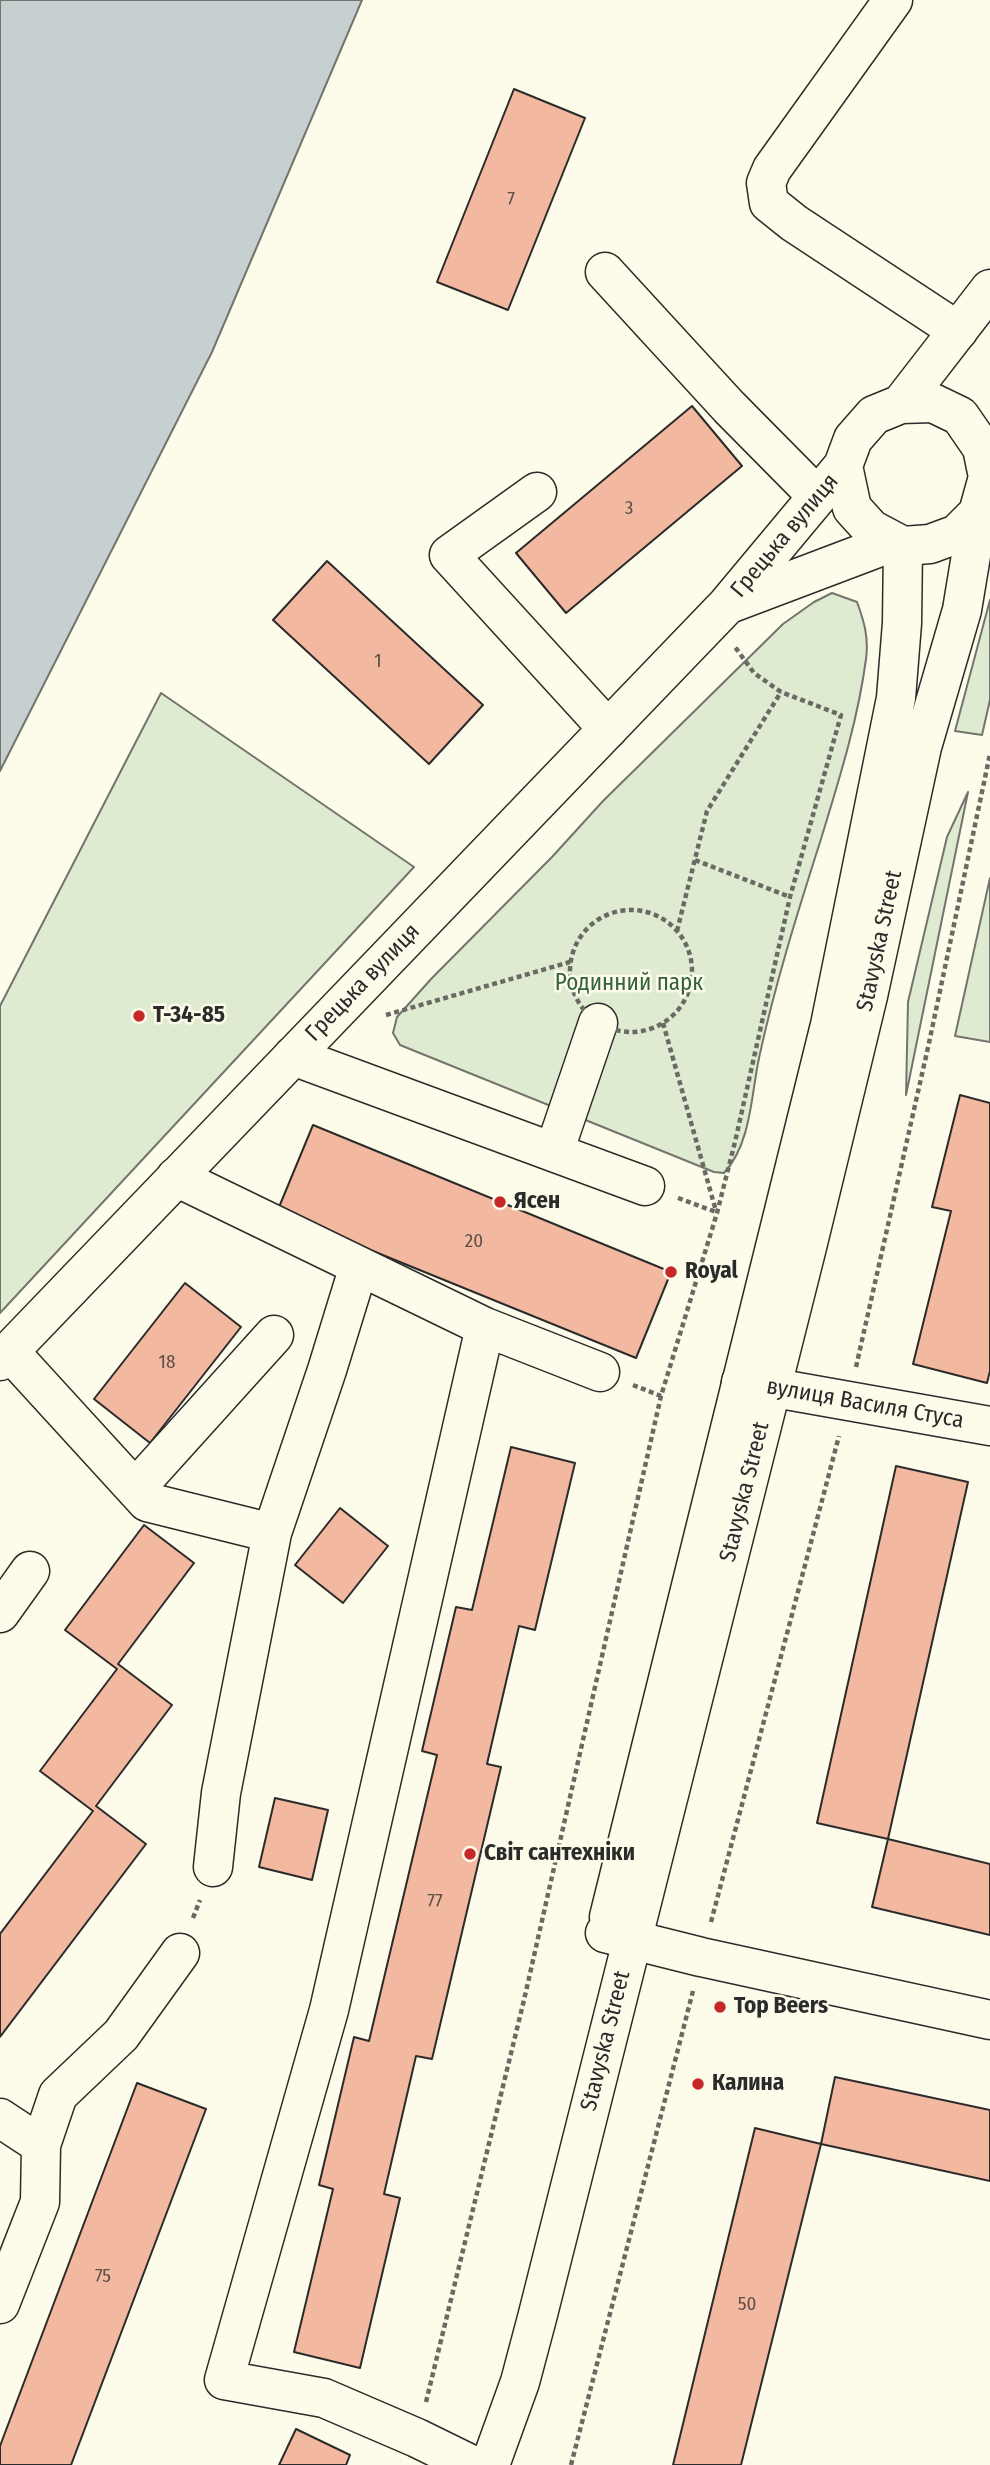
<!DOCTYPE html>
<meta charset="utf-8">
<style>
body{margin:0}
canvas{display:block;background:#fdfbea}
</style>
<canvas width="990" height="2465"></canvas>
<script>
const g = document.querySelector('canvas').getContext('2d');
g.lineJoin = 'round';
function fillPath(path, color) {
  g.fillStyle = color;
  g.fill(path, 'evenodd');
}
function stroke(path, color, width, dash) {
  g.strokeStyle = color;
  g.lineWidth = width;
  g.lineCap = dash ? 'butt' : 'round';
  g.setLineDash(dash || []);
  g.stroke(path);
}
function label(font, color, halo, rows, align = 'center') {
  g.font = font + ' "Fira Sans Condensed",sans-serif';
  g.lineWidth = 5;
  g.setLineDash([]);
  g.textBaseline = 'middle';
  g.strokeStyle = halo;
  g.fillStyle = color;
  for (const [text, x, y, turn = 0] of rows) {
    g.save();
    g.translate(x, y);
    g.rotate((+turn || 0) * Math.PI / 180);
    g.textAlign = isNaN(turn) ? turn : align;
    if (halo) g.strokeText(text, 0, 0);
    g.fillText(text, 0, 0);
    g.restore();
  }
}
const green = new Path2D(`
 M832,593L857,602C864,621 869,638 866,659C858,720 839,780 821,839C798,911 775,984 759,1058C751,1096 751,1144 724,1173L714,1172L400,1045L393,1033L397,1017L432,978L552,857L603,801L783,624L814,602Z
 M990,600V700L982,735L955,731Z
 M161,693L414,867L0,1313V1006Z
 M968,792L906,1095L908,1002L947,837Z
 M990,878V1042L955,1036Z`);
const water = new Path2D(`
 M0,0H362L212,352L0,771Z`);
const building = new Path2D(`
 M514,89L585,118L508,310L437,282Z
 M692,406L742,466L566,613L516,553Z
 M327,561L483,705L429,764L273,620Z
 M960,1095L990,1103V1371L987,1383L913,1364L951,1211L932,1207Z
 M313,1125L671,1272L636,1358L277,1212Z
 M185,1283L241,1327L150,1443L94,1399Z
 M511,1447L575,1463L535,1630L519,1626L487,1764L501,1767L432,2059L416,2056L384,2194L400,2198L360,2368L294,2352L333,2189L319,2185L354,2037L369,2041L437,1755L422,1751L456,1607L472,1610Z
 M896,1466L968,1482L888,1839L817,1823Z
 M340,1508L388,1546L343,1603L295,1565Z
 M144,1525L194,1563L118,1664L172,1705L96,1806L146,1844L0,2037V1934L93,1811L40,1771L117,1669L65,1630Z
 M275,1798L328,1810L312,1880L259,1867Z
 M888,1839L990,1864V1935L872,1907Z
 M835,2077L990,2110V2181L821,2144Z
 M137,2083L206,2109L71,2465H0V2446Z
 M755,2128L821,2144L741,2465H673Z
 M296,2429L350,2455L346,2465H279Z`);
const path = new Path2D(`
 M695,860L790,897
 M570 971a61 61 0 1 1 122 0a61 61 0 1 1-122 0Z
 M677,931L707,811L781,692
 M386,1015L570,962
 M663,1023L716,1211
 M678,1198L716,1212
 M856,1367L929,1043L990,754
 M633,1385L661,1396
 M193,1918L200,1900
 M711,1922L839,1436
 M426,2402L524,2000L661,1396L717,1213L735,1142L790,897L841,715L781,692L754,673L735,647
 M571,2465L693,1991`);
const minor = new Path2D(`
 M893,0L772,169L766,183L769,203L794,223L958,331
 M605,272L729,407L817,496
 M537,492L449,555L608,729
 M293,1056L645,1186
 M554,1152L598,1023
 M176,1177L485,1327L600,1372
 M9,1351L147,1502L272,1533
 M741,1382L990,1426
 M135,1489L274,1335
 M0,1613L30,1571
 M213,1867L221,1793L272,1533L327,1370L359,1266
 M605,1933L701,1957L990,2020
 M0,2118L41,2145
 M0,2304L40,2202L41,2145L58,2095L121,2035L180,1953
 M472,2465L417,2438L324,2398L224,2380L329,2010L485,1327`);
const major = new Path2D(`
 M609,1917L830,1025L896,698L902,623L903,546
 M490,2465L520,2382L537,2318L807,1247L868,996L922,747L962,610L978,513`);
const highway = new Path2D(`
 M901,404L933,403L960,416L982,448L988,477L978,513L957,534L930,544L903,546L871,529L852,508L843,466L853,439L874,415L901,404L990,289
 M729,604L893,542
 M0,1361L727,605L843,466`);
const markers = [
 [139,1016,7,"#c62828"],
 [500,1202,7,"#c62828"],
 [671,1272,7,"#c62828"],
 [470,1854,7,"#c62828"],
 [720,2007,7,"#c62828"],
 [698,2084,7,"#c62828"]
];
const numberNames = [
 ["7",511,200],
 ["3",629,509],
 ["1",378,662],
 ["20",474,1242],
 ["18",167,1363],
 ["77",435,1902],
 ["75",103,2277],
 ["50",747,2305]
];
const streetNames = [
 ["Грецька вулиця",785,536,-50],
 ["Stavyska Street",880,941,-78],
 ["Грецька вулиця",363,983,-46],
 ["вулиця Василя Стуса",865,1404,10],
 ["Stavyska Street",745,1492,-76],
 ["Stavyska Street",606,2041,-76]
];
const parkNames = [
 ["Родинний парк",629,984]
];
const poiNames = [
 ["Т-34-85",153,1016],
 ["Ясен",514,1202],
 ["Royal",685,1272],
 ["Світ сантехніки",484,1854],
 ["Top Beers",734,2007],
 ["Калина",712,2084]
];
fillPath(green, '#deebd1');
stroke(green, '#74746e', 2);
fillPath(water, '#c7d0d0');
stroke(water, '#74746e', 2);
fillPath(building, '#f2b8a0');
stroke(building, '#2b2b2b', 2);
stroke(minor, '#2b2b2b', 41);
stroke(major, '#2b2b2b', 41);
stroke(highway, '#2b2b2b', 41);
stroke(path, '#6a6964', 4.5, [5, 3.5]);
stroke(minor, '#fdfbea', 38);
stroke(major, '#fdfbea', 38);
stroke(highway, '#fdfbea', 38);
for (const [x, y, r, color] of markers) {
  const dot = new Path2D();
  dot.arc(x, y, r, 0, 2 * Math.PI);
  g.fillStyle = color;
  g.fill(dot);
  stroke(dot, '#fdfbea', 2.5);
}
label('19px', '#5d4e48', null, numberNames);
label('23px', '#2b2b2b', '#fdfbea', streetNames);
label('23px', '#34623c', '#fdfbea', parkNames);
label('bold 23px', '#2b2b2b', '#fdfbea', poiNames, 'left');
</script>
